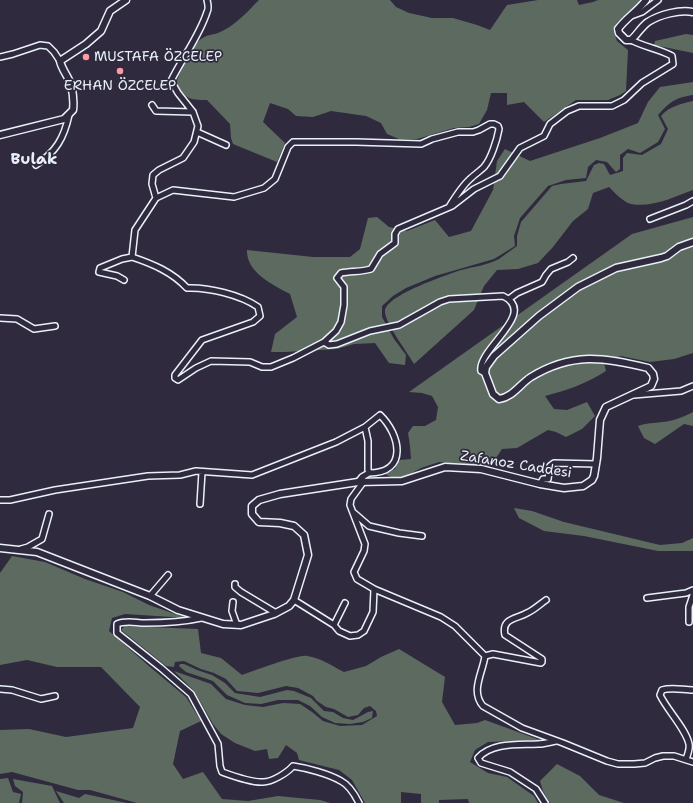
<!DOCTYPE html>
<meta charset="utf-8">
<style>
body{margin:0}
canvas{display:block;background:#2f2a3d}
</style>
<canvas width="693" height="803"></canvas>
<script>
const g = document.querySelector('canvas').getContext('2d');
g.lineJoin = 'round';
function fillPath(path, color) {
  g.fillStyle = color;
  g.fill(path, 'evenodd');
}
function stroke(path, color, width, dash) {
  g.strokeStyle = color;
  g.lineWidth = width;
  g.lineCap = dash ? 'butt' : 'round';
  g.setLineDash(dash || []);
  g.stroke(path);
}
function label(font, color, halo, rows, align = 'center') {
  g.font = font + ' "Shantell Sans",sans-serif';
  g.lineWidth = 3.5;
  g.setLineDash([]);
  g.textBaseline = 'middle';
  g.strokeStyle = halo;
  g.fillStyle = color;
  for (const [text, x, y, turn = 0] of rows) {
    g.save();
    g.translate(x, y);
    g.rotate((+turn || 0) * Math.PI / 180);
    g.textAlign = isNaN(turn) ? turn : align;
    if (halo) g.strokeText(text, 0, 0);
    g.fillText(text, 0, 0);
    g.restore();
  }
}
const green = new Path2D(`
 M259,0H390L396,7L409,13L432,18H453L477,25L490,30L507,5L538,0H577L579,5L593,2L598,0H640L633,10L618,21L613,29L617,41L628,50L626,91L620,95L608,100H576L544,122L524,102L507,105V93H491L487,110L479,124L469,127L454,128L417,139H399L387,134L381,123L366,116L331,111L313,117L296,116L288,109L270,103L263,122L285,143L277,162L233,144L231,138L230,124L207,100C188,100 187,99 176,84C180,71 190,48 201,39C206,35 212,35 218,33C234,27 247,12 259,0Z
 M686,34L693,35V53L654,45L655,41Z
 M693,82V95C674,98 670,102 658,115L665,129L658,142L640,153L628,149L620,155V169L616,172L607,162L596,160L588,167L586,178L566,180L548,186L520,218L514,236L515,246L494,259L435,276L406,288L393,296L382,306V317L394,339L406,355L405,365L389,363L375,343L354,344L337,349L285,352H271L275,334L297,317L290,294C273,285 246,272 247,250L313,257H350L360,249L368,218L377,217L389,227L407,231L435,220L449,237L471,231L493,190L497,161L505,149L530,161L600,138L638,123L648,102L660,87Z
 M693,101V190C674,197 652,208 631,204C623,202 615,193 609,187L593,193L588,209L573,221L553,247L538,263L518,269L497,270L484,286L474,310L414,364C408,353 384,322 385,311C386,295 447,275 461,270C473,267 488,265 499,259C505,255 511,250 517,246V236L521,222L552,186L561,184L586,181L594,165L599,163L604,164L610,175L623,171V158L627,153L642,155L661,144L668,129L661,116C670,106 680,104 693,101Z
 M693,217V353L674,359L650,362L621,356L604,363L606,371C586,384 567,390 545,396L554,409L567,410L587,402L595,416L582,429L566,437L556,432L548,430L517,448L502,449L490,467L439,462L421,468L405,477L393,478L385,474L395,469L400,460L411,459L410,446L408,433L413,426H425L436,420L438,407L432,396L422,393L409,392L632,234Z
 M693,412V426L684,424L655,444L644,438L638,426C646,423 654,423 663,422C673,421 684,417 693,412Z
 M514,508L532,511L564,522L660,545L682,543L693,538V551H658L584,536L544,531L519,518Z
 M12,556L45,562L85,579L123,592L149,605L187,618L125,614L112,618L109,631L150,667L186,697L201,721L180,731L173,764L183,779L203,772L222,799L248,801L278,796L320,800L330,803H137L90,790H78L12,772L0,774V730L29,729L66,737L133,728L140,707L101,667H57L27,660L0,665V573Z
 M125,626L198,629L201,653L221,658L242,675C254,671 298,654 307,656C321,658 332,666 344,672L366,666L381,657L399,649L445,677L442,702L455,725L477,723L485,720L540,740L488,742L475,750L470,762L488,773L507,777L534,796L538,803H469L468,799L439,800V803H421V794L401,792V803H365L352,780L339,770L299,760L297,753L286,745L278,758L269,759L267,749L255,751L235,743L221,734L213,724L194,691L174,671L211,684L226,699L245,705L263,707L283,703L300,704L312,712L323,721L340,726L362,725L377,716L376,711L370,706L364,708L358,715L348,717L334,709L326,707L317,701L313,696L298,688L286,686L258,693L237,691L226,679L214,673L201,669L184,661L175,662L174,667L166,666L121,630Z
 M180,664H184L197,670L212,675L225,683L235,693L260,697L287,690L294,691L311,698L324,711L333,712L343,718L353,720L368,712L373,711L372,718L363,722L350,724L335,723L322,717L310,706L298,700H278L261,704L245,703L227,695L213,681L186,672L179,666Z
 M557,764L580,776L599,795L624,803H550L543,791L540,781Z
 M8,778L13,792L21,794L19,803H0V779Z
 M13,779L52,786L60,803H22L23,792L15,786Z
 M56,791L79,798L85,794L127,803H64Z`);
const minor = new Path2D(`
 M631,16L642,12L658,0
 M0,57L13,54L40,45L48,46L54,52L60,61
 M152,105L156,111L193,112
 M197,132L226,145
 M36,165C56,152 64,138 69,115
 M156,198L173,190L234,197L264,188L275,179L288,147L293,142H356L421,144L432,139L458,132H473L479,130L490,124H494L498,126L499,129C497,140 491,159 484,167C480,171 474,175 470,179C463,185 454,199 449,207
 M650,219L686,205L693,201
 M132,257C153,264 172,272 187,288C208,287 241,295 258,307L260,316L253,322L202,340L175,375V378L178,380L196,368L211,361L250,362L262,367H271L293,358L324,342L329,345L337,344L370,331L399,325L440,302L449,299L503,296C539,313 477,349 481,371L485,373
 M124,280L117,276L99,272L100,268L122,259L132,257L135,230L156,198L152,184L153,175L159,170L183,158L194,142L198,126L193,112L178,93L171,81C182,58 199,37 207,12C209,9 208,4 207,0
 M509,299L517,293L542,282L546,275L551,269L568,262L573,258
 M0,318L17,319L34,329L55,326
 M324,342L336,331L341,322L344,305V287L337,278L341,273C351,271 361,272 371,269L380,254L395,243V234L398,229L452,206L474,189L500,176L520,148L544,136L550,124L567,111L579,106H612L624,100L642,83L673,64L672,56C660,49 644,47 631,40
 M634,395L681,391L693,386
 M364,481L351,499L350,505L365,544L364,551L354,572L357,579L374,589
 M358,482L362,477L369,473L368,470V441L365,427L380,415C400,434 409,473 369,473
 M540,484L543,479H548L550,466L554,463L596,464
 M0,500H10L55,490L148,476L180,475L196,471L252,475L336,442L365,427
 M200,504L202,472
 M354,513L369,526L399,533L422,536
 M21,549L28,547L42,539L49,514
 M235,584V587L241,592L276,613
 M150,596L168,575
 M647,598L686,593L693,590
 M294,600L334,625L339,631L350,636L358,635L364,631L373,612L374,589L441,617L455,626L485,656C483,672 470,691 483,706L522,728L563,743L607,761L618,764H634L645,763L655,758L663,756H674L693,762
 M233,602L232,611L237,625
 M201,618C183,622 164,623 145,623C136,623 126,620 117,624V633L161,668L191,694L218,744L220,766L222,772C233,776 252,783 263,782C272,782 287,773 293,766C307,768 329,774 341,781C349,785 355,795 359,803
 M689,622V607L693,595
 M334,625L345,603
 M485,656L493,654L541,663L542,662V659L505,635C501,618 517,619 527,613C534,610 540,604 546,600
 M0,689L12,690L41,699L55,696
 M686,759C688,754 690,749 689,744C686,729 667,710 660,695L662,690C672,687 683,690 693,690
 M545,803L536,789L510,772L481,763L478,758C492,742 519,745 538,744C544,744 550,742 556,741`);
const tertiary = new Path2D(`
 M646,0C638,11 626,18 618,29L619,33L626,40H631C637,35 641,27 648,22C659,15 680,9 693,12
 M0,135L64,119L73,110C74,102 73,93 71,85C68,76 62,70 60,61L86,44L101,31L110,11L126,0
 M0,548L37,552L150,596L178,610L223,624L241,625L274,614L289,606L294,600L308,555L304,535L294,526L280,523L259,522L252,514V506L259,500L280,494L358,482L402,481L445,467L481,469L540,484L564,488L583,486L592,480L594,476L597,458L600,420L606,407L651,386L654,379L653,374L648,368C604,357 572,352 531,377C520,384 513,397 499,399L493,394L485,373L486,367L494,356L539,316L578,287L616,268L661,258L667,256L679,247L693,242`);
const markers = [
 [86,57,4,"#ff9aa2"],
 [120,71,4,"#ff9aa2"]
];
const poiNames = [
 ["MUSTAFA ÖZCELEP",94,57],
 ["ERHAN ÖZCELEP",120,86,"center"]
];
const streetNames = [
 ["Zafanoz Caddesi",516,465,9]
];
const quarterNames = [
 ["Bulak",34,160]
];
fillPath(green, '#5d6a60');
stroke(minor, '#e8f1f8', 8);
stroke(tertiary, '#e8f1f8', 9);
stroke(minor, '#2f2a3d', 5);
stroke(tertiary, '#2f2a3d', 6);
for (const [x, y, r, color] of markers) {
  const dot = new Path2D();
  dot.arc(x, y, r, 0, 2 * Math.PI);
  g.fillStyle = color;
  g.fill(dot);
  stroke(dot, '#2f2a3d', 1.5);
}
label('14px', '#e8f1f8', '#2f2a3d', poiNames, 'left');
label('14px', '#e8f1f8', '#2f2a3d', streetNames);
label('bold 16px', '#e8f1f8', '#2f2a3d', quarterNames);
</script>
